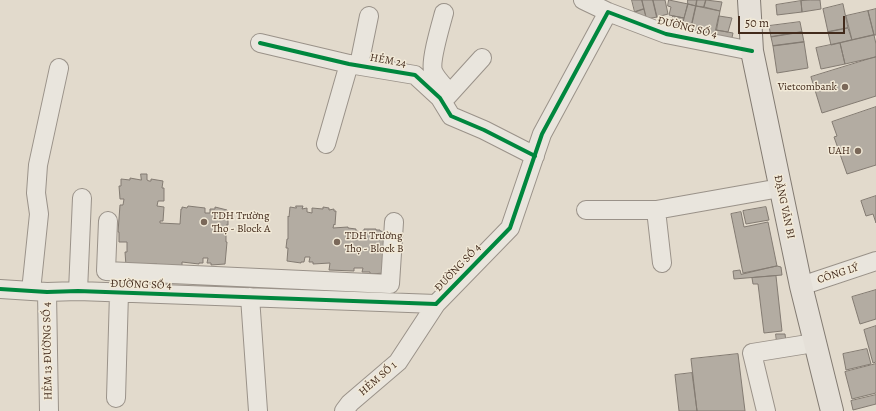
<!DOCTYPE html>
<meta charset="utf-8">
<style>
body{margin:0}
#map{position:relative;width:876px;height:411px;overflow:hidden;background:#e2dacc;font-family:Alegreya,serif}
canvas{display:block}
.scale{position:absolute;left:738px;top:16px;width:107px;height:18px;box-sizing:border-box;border:2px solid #422a1b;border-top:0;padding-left:5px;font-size:12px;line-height:14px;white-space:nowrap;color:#422a1b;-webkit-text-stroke:3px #f2ead8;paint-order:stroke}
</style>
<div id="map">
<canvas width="876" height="411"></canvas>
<div class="scale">50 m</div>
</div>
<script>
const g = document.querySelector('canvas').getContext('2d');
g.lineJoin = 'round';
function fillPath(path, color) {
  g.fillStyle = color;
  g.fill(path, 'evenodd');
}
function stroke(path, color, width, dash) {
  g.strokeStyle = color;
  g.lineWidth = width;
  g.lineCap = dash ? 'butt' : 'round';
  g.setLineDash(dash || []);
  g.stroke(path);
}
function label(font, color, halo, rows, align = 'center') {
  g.font = font + ' Alegreya,serif';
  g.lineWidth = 3;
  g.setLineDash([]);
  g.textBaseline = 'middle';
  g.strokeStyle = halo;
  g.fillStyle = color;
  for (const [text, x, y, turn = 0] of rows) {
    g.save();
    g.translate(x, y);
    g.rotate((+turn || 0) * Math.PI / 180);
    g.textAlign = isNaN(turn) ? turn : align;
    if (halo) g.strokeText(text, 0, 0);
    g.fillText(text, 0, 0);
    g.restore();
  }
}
const building = new Path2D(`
 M632,0H642L644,9L635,12Z
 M642,0H653L657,17L647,19Z
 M653,0H665L668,14L657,17Z
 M669,0L688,4L684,18L669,15L671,7L668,6Z
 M688,0H697L696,6L688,4Z
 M697,0H706L704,7L696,6Z
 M706,0L722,2L720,11L704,7Z
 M811,0H820L821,9L802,12L801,1Z
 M801,1L802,12L777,15L776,5Z
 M688,4L696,6L689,37L681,32Z
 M843,4L848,28L828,32L823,9Z
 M696,6L720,11L715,38L689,37Z
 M644,9L646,17L637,20L635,12Z
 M876,9V35H874L868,11Z
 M868,11L874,35L852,40L846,16Z
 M673,16L684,18L681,32L670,29Z
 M719,16L732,18L728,32L716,30Z
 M800,22L802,32L771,37L769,26Z
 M848,28L852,40L831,45L828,32Z
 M716,30L733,33L731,42L715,38Z
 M802,32L804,42L773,46L771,37Z
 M874,35L876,44V57L845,64L840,43Z
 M804,42L808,68L777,73L773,46Z
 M840,43L845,64L821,69L816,48Z
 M876,57V96L822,113L811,77Z
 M876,107V165L847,174L834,137L837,136L832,122Z
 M141,174H147V180L149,181H151V179L163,181L162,188H164V201H158L157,206L164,207L163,221H160V223L180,224L181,209H182V207L187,208L188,206L205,208V213H210V209H215V207L227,210V219H228V225H226V242H227L225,264L211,265V263H207L208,258H203V263H199V264L182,262V269L157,267V264H149V267L126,266L125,252H127V242H119V232H118L120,205H123L124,199H120L119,186H121V179L130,180V178L141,180Z
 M876,196V223L873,214L866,216L861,201Z
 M296,206H303L302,209L307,208V212L312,213V208L323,209V207L329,208V210L334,209V211H336L335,225L334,224L333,228L348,227V228L356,229V231L362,232V231H364V229H376V230H380V231L386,232L385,273L370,274V272H362L363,268H354V271L329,270L330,263L313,264V262H309L310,257H305L304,262H301V263L287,261L288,248H286L287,239H288V216L289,217L290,207L296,208Z
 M766,207L769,220L746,224L743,211Z
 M741,212L744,227L768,222L777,266L743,273L731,214Z
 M777,266L781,267L782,275L734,279L733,271L740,270L741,274Z
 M776,276L782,331L764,333L758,284H753L752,278Z
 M876,290V319L860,324L852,297Z
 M876,326V362L873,363L864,330Z
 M776,334H785L786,342H777Z
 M867,349L871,364L846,370L843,354Z
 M738,354L745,411H697L691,359Z
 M876,364V393L852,399L845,372Z
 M692,373L697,411H679L675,375Z
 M876,395V404L853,410L851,401Z`);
const minor = new Path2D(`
 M583,0L608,12L666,34L752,51
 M444,13C441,24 430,61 433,71C436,79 445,87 450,93
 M260,43L349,64L415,75L440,98L451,116L484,130L535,156
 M359,65L369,16
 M443,101L482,58
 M326,144L349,64
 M586,210H656L780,188
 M656,210L662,263
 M108,221L106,271L390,284L394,222
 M801,286L876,261
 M0,289L47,292L78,291L436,304
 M31,291L39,214L36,193L38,165L59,68
 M78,291L82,198
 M47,292L49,411
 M250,297L258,411
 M116,398L119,293
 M344,411L350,403L398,362L436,304L510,228L542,134L608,12
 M766,411L752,353L814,343`);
const major = new Path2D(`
 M749,0L752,51L766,118L801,286L832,411`);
const cycleway = new Path2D(`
 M260,43L349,64L415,75L440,98L451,116L484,130L535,156
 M0,289L47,292L78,291L436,304L510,228L542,134L608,12L666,34L752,51`);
const markers = [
 [845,87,4,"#7a6859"],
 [858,151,4,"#7a6859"],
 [204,222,4,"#7a6859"],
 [337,242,4,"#7a6859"]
];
const streetNames = [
 ["ĐƯỜNG SỐ 4",687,28,14],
 ["HẺM 24",388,61,10],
 ["ĐẶNG VĂN BI",784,207,78],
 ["ĐƯỜNG SỐ 4",458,268,-46],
 ["CÔNG LÝ",838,274,-18],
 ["ĐƯỜNG SỐ 4",141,285,2],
 ["HẺM 13 ĐƯỜNG SỐ 4",48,351,-91],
 ["HẺM SỐ 1",378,379,-41]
];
const poiNames = [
 ["Vietcombank",837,87],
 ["UAH",850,151],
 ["TDH Trường",212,216,"left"],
 ["Thọ - Block A",212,229,"left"],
 ["TDH Trường",345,236,"left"],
 ["Thọ - Block B",345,249,"left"]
];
fillPath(building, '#b3aca2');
stroke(building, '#837b72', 1);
stroke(minor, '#9a9289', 20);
stroke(major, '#837b72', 24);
stroke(minor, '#e9e5dd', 18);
stroke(major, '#e5e0d8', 22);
stroke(cycleway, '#00873e', 4);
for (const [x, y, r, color] of markers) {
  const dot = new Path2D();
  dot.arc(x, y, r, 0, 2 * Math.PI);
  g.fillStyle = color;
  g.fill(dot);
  stroke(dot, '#f2ead8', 1.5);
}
label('11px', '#422a1b', '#f2ead8', streetNames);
label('11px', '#422a1b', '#f2ead8', poiNames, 'right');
</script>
